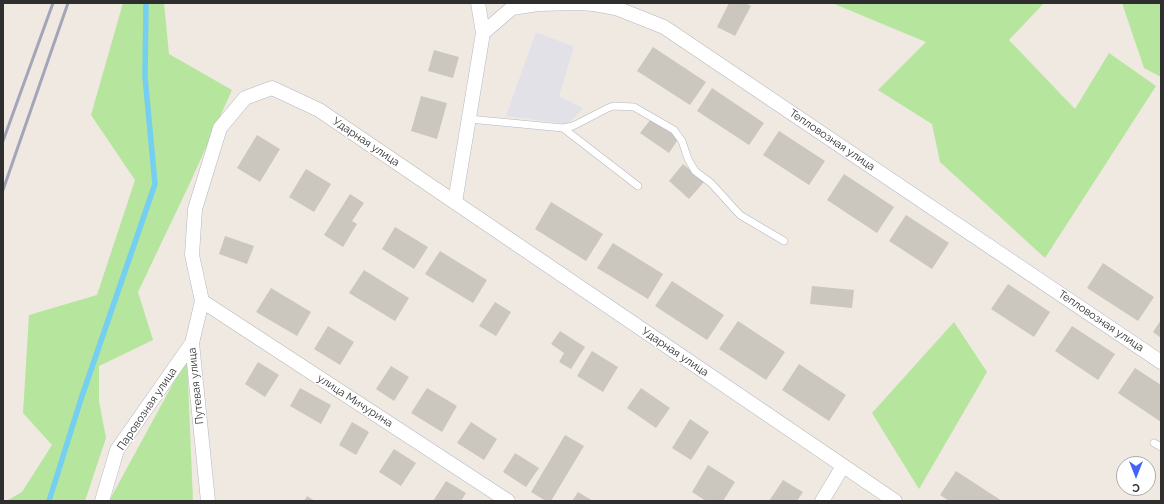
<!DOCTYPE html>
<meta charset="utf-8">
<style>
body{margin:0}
#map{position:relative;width:1164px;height:504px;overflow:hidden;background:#efe9e1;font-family:Raleway,sans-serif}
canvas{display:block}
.frame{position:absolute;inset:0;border:4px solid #2e2e2e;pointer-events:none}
.north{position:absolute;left:1116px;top:456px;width:40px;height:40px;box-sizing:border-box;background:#fff;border:1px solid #ababab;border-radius:50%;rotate:180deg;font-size:11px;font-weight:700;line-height:16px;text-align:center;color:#2e2e2e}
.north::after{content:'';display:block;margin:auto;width:14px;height:18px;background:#4264fb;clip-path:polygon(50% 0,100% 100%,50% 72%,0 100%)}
</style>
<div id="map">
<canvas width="1164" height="504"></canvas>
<div class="frame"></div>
<div class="north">С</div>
</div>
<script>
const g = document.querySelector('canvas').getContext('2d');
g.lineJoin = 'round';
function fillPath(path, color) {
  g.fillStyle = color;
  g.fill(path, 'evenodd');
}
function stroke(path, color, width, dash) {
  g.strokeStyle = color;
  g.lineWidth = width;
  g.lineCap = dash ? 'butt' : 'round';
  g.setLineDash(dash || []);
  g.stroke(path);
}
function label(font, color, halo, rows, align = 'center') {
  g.font = font + ' Raleway,sans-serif';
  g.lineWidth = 3;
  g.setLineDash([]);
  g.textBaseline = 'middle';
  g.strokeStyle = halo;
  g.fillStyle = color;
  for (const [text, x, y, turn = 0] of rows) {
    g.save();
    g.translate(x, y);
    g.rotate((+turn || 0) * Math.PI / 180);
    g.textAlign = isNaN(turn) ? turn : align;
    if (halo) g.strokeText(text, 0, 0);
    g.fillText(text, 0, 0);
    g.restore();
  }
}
const industrial = new Path2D(`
 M536,32L574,47L559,96L583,108L568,124L506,116Z`);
const green = new Path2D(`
 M123,3H164L169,54L232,90L189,185L138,292L153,340L99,366V401L106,438L85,501H6L22,492L52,445L23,413L29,315L97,295L135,180L91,115Z
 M832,3H1044L1009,40L1075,109L1109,53L1156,86L1045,258L940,162L932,124L878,90L926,42Z
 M1122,3H1161V77L1144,68Z
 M954,322L987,372L919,489L872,413Z
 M187,358L193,501H109Z`);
const stream = new Path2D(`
 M49,501L81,399L155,184L145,77L146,3`);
const building = new Path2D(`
 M729,3H745L751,6L735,36L717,27Z
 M653,47L706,82L690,105L637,71Z
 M434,50L459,57L453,78L428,71Z
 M712,88L764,123L749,145L697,111Z
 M421,96L447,103L437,139L411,131Z
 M651,119L679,138L669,153L640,133Z
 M779,131L825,161L809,185L763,155Z
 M257,135L280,149L260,182L237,168Z
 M683,164L704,182L689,199L669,181Z
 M306,169L331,184L314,212L289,197Z
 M844,174L894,207L877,233L827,200Z
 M350,194L364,203L352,221L357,224L343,247L324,235Z
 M551,202L603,234L586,261L535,229Z
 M906,215L949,243L932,269L889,241Z
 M395,227L428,247L414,269L382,249Z
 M225,236L254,246L247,264L219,254Z
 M613,243L663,274L648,299L597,268Z
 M440,251L487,280L473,303L425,274Z
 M1103,263L1154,297L1138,321L1087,288Z
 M364,270L409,298L395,321L349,293Z
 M672,281L724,315L707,340L655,306Z
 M1008,284L1050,312L1034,337L991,309Z
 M812,286L854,290L852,308L810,304Z
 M271,288L311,312L297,336L256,312Z
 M495,302L511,312L496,336L479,326Z
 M1161,320V338L1153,332Z
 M738,321L785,352L766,380L719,349Z
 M328,326L354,342L340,365L314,349Z
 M1072,326L1115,354L1098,380L1055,351Z
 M560,331L585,347L571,369L559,362L564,353L551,344Z
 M592,351L618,367L603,392L577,376Z
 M258,362L279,375L265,397L245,384Z
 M799,364L846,395L829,421L782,390Z
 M391,366L409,377L394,401L376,389Z
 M1135,368L1161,385V422L1118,393Z
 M300,388L331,405L321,424L290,406Z
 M427,388L457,406L442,432L411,413Z
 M641,388L670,408L656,428L627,408Z
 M690,419L709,432L691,460L672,448Z
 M352,422L369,432L356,455L339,445Z
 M471,422L497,439L484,460L457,443Z
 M565,435L584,446L551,501H546L531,492Z
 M394,449L416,463L401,486L379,472Z
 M515,453L539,468L526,487L503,472Z
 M708,465L735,482L723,501H706L692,492Z
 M956,471L1002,501H949L940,495Z
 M783,480L803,492L797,501H769Z
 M446,481L466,493L461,501H433Z
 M578,492L593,501H572Z
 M307,496L315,501H304Z`);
const service = new Path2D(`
 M469,119L563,128L573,126L608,108L614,106L634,107L674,130L682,141L688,159L695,171L711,183L740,215L784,241
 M563,128L638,186
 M1154,443L1161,447`);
const minor = new Path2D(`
 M483,33L512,8L538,4L577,3L594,4L616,8L664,27L1161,362
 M455,202L483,33L478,3
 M202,301L508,501
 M102,501L117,450L192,343
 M208,501L192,343L202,301L192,255L195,209L220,128L245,98L272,88L319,110L895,501
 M822,501L843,466`);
const rail = new Path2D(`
 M3,141L53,3
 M3,190L68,3`);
const streetNames = [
 ["Тепловозная улица",832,140,34],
 ["Ударная улица",366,142,34],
 ["Тепловозная улица",1101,321,34],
 ["Ударная улица",675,352,34],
 ["Путевая улица",196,386,-96],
 ["улица Мичурина",355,401,33],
 ["Паровозная улица",147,409,-56]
];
fillPath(industrial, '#e3e1e8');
fillPath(green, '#b6e59e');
stroke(stream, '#75cff0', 5.5);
fillPath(building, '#cbc7bf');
stroke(service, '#b4b7c1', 8);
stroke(minor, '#b4b7c1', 15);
stroke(service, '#fff', 7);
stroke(minor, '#fff', 14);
stroke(rail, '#a3a6b8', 3);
label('11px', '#2e2e2e', '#fff', streetNames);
</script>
